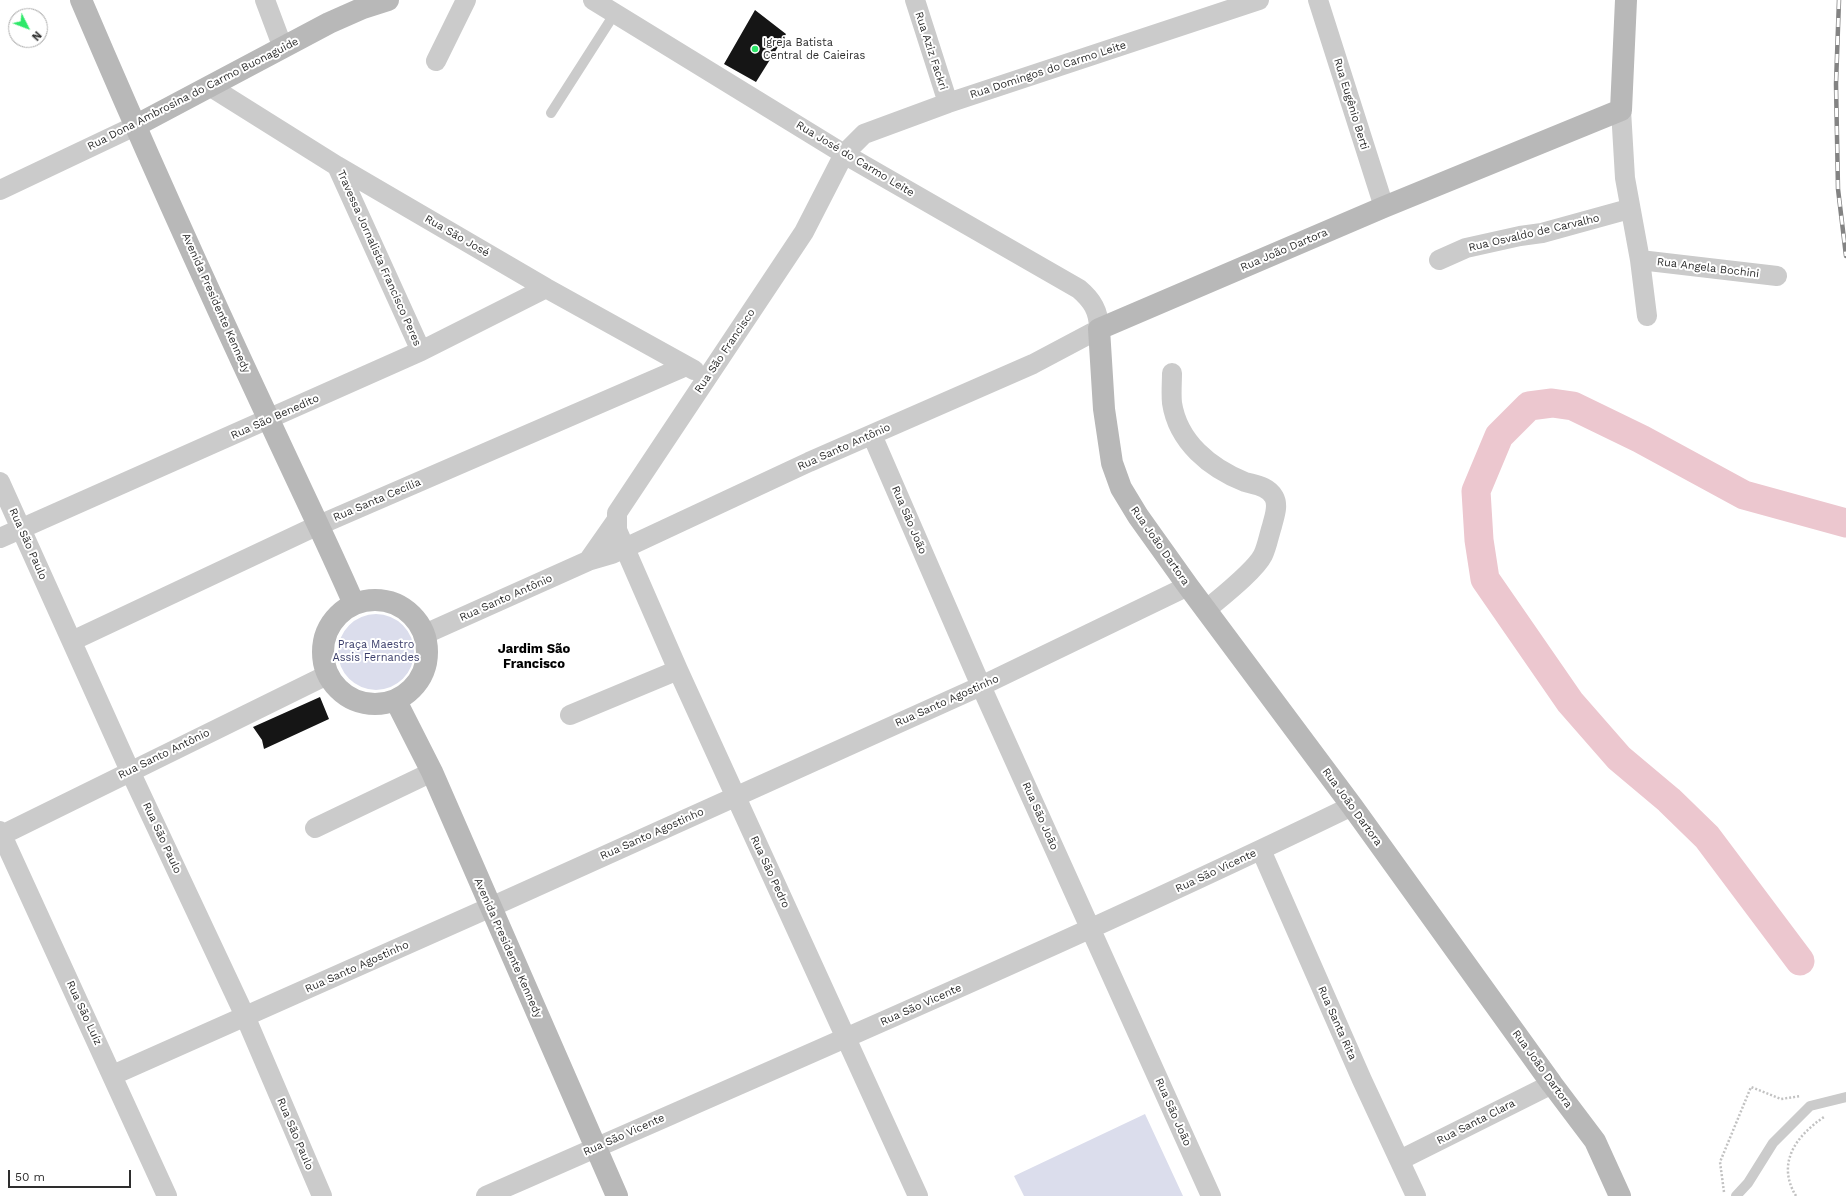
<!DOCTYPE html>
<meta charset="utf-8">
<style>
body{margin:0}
#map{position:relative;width:1846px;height:1196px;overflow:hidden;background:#fff;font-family:"Work Sans",sans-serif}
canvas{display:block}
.north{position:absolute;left:8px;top:8px;width:40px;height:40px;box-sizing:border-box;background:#fff;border:1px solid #ababab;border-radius:50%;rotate:132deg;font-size:11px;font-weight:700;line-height:16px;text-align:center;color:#2e2e2e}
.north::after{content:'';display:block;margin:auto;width:14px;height:18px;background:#2de869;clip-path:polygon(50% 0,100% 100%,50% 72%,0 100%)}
.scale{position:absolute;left:8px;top:1170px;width:123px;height:18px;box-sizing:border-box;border:2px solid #2e2e2e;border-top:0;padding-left:5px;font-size:12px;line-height:14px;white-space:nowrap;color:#2e2e2e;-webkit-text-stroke:3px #fff;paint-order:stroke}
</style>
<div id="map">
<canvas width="1846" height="1196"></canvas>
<div class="north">N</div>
<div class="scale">50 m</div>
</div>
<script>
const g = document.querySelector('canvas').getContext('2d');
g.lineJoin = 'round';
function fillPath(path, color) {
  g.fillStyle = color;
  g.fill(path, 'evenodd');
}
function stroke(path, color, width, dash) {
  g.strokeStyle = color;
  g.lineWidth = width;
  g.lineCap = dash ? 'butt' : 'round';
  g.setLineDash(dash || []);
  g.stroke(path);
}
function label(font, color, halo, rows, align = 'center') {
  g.font = font + ' "Work Sans",sans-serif';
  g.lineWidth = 4;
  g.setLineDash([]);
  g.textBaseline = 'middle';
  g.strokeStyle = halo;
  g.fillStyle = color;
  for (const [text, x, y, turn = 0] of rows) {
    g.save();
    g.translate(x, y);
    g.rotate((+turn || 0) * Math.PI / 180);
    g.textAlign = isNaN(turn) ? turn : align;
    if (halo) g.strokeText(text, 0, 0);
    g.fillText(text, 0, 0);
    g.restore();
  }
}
const green = new Path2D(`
 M338 652a38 38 0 1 1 76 0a38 38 0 1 1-76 0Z
 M1145,1114L1183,1196H1024L1014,1176Z`);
const river = new Path2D(`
 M1800,961L1707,837L1669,800L1619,758L1570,702L1485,579L1479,540L1476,491L1499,436L1529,406L1552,403L1573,406L1641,439L1744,495L1846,523`);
const building = new Path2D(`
 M755,10L786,34L756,82L724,64Z
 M320,697L329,719L264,749L262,740L253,727Z`);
const path = new Path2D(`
 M1724,1192L1720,1162L1751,1087L1781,1099L1801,1096
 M1796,1196C1776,1163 1796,1136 1824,1117`);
const lane = new Path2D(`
 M551,113L615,13
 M1736,1196L1748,1183L1773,1143L1810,1106L1846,1097`);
const street = new Path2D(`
 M265,0L283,48
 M915,0L948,103
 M1318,0L1384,207
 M436,61L466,0
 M211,87L337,166L546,288L694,370
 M1621,110L1625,178L1640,260L1647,316
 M337,166L421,351
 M0,190L135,126
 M1439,260L1466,248L1520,236L1542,233L1629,209
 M1640,260L1777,276
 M1172,373C1172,382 1171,394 1172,403C1178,442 1210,468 1245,482C1255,485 1268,486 1274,497C1279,506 1274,517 1272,526C1269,535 1267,547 1263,555C1255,571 1220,598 1206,610
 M872,435L981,686L1211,1196
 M0,482L130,771L245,1016L322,1196
 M0,538L421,351L546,288
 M588,561L616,521
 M425,634L588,561L612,554L809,462L1033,364L1099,329C1099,311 1092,300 1079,289L844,154L593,0
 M72,641L310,529L686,366
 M570,715L678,670
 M315,828L432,772
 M0,831L167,1196
 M2,835L327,675
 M1261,850L1362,1080L1416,1196
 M113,1075L491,907L981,686L1188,586
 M1400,1160L1552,1084
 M486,1196C776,1068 1067,944 1352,806
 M918,1196L678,670L617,530V513L804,232L844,154L864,134L948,103L1259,0`);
const secondary = new Path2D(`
 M81,0C141,141 204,281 269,420C297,481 327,542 354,604
 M135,126L329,23L363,8L388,0
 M323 652a52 52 0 1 1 104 0a52 52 0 1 1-104 0Z
 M396,701L432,772L617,1196
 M1620,1196L1595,1141L1552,1084L1352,806L1188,586L1138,516L1121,488L1112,463L1104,409L1099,329L1384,207L1621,110L1626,0`);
const rail = new Path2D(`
 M1839,0L1836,84L1838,189L1846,256`);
const markers = [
 [755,49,4,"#2de869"]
];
const poiNames = [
 ["Igreja Batista",763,43],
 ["Central de Caieiras",763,56]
];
const streetNames = [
 ["Rua Aziz Fackri",931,51,72],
 ["Rua Domingos do Carmo Leite",1048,70,-18],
 ["Rua Dona Ambrosina do Carmo Buonaguide",193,94,-27],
 ["Rua Eugênio Berti",1351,104,73],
 ["Rua José do Carmo Leite",855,159,31],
 ["Rua Osvaldo de Carvalho",1534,233,-13],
 ["Rua São José",457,236,30],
 ["Rua João Dartora",1284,250,-23],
 ["Travessa Jornalista Francisco Peres",379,258,66],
 ["Rua Angela Bochini",1708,268,7],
 ["Avenida Presidente Kennedy",216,303,66],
 ["Rua São Francisco",725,351,-56],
 ["Rua São Benedito",275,417,-24],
 ["Rua Santo Antônio",844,447,-24],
 ["Rua Santa Cecília",377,500,-23],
 ["Rua São João",909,520,67],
 ["Rua São Paulo",28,544,66],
 ["Rua João Dartora",1160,546,55],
 ["Rua Santo Antônio",506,598,-24],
 ["Rua Santo Agostinho",947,701,-24],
 ["Rua Santo Antônio",164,754,-26],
 ["Rua João Dartora",1352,807,54],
 ["Rua São João",1040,816,66],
 ["Rua Santo Agostinho",652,834,-24],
 ["Rua São Paulo",162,838,65],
 ["Rua São Vicente",1216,871,-25],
 ["Rua São Pedro",770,872,65],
 ["Avenida Presidente Kennedy",508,948,66],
 ["Rua Santo Agostinho",357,967,-24],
 ["Rua São Vicente",921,1005,-24],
 ["Rua São Luíz",84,1013,65],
 ["Rua Santa Rita",1337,1023,66],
 ["Rua João Dartora",1542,1069,54],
 ["Rua São João",1173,1112,66],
 ["Rua Santa Clara",1476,1122,-27],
 ["Rua São Paulo",295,1134,67],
 ["Rua São Vicente",624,1135,-24]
];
const parkNames = [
 ["Praça Maestro",376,645],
 ["Assis Fernandes",376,658]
];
const quarterNames = [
 ["Jardim São",534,649],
 ["Francisco",534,664]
];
fillPath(green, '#dbddec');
stroke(river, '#ecc7cf', 29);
fillPath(building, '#151515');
stroke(path, '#c2c2c2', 2.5, [2, 2]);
stroke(lane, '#cbcbcb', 10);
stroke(street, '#cbcbcb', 20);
stroke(secondary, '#b8b8b8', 22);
stroke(rail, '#838383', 4.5);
stroke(rail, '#fff', 3, [9]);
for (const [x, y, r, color] of markers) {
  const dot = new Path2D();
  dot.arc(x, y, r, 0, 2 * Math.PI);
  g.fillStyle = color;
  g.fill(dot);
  stroke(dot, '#fff', 1.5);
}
label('11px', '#2e2e2e', '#fff', poiNames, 'left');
label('11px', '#2e2e2e', '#fff', streetNames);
label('11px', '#3b3e6a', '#fff', parkNames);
label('bold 13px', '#000', '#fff', quarterNames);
</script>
